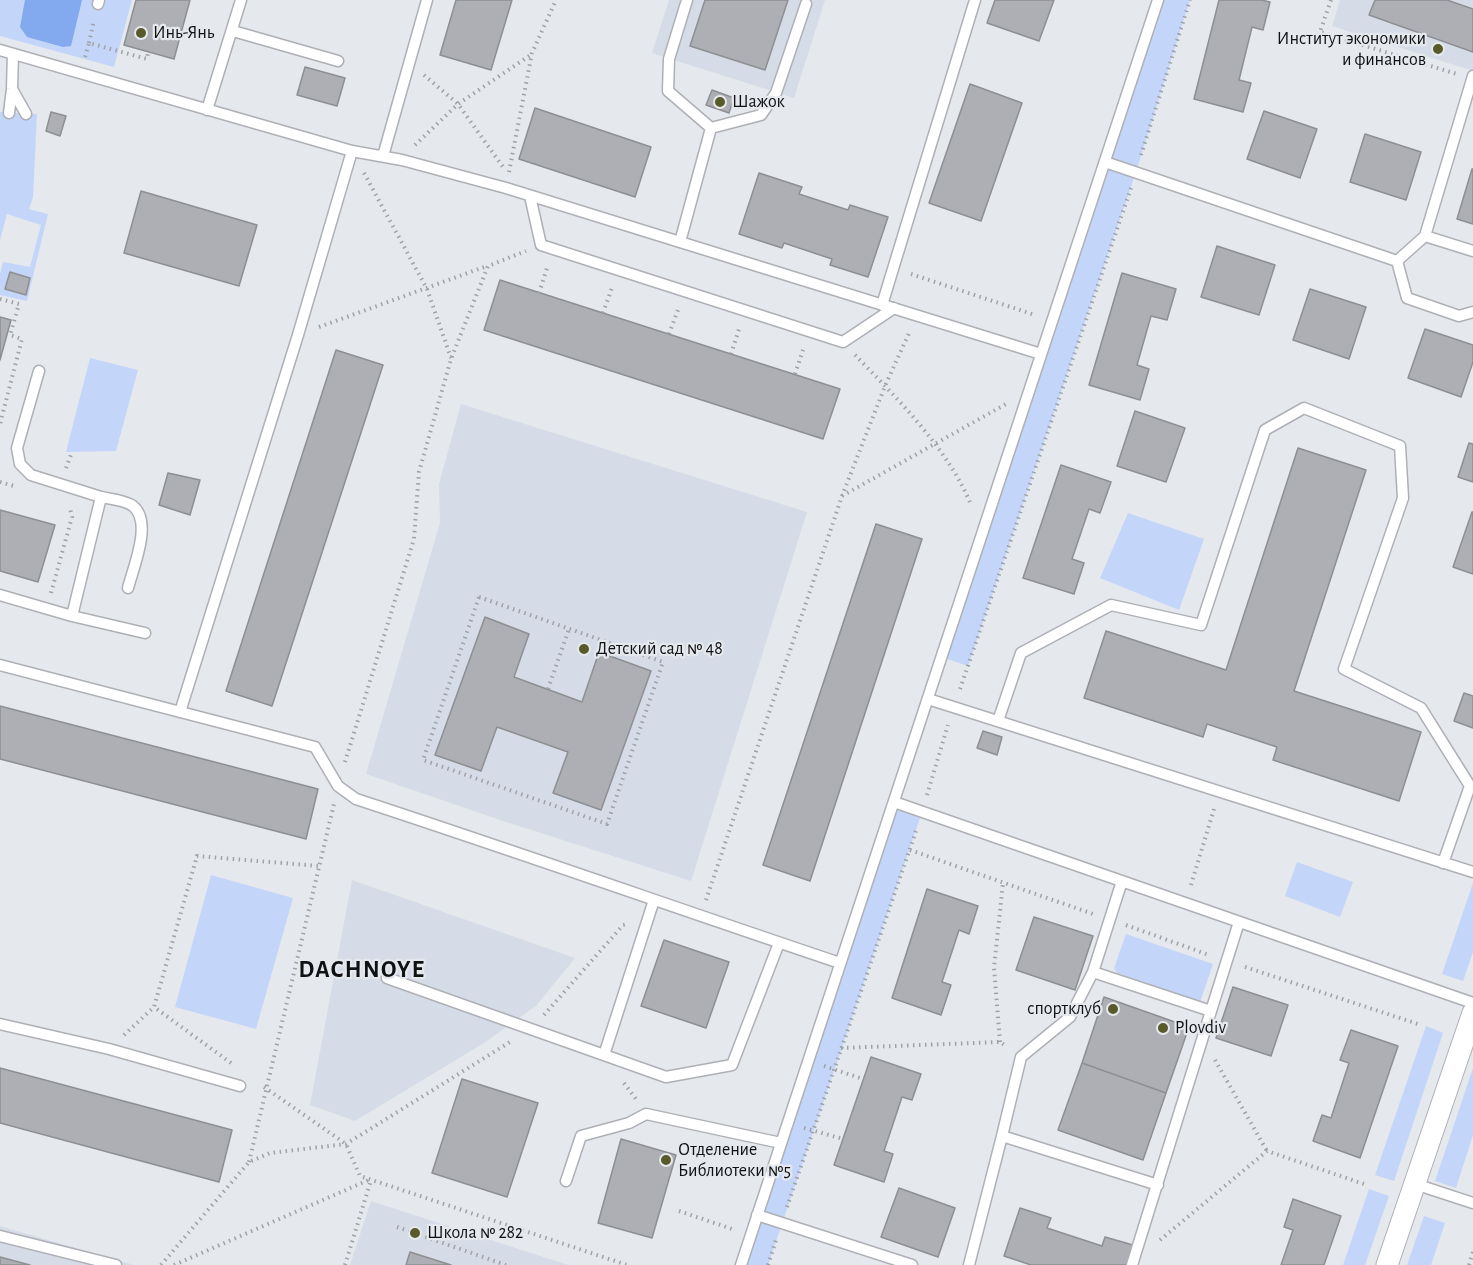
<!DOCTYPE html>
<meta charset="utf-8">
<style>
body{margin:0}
canvas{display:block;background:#e5e8ed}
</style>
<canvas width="1473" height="1265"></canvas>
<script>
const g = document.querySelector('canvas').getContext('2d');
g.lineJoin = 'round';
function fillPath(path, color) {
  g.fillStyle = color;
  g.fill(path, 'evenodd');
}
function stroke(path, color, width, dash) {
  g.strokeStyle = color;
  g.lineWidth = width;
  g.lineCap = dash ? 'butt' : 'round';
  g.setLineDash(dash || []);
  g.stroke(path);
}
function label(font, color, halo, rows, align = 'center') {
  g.font = font + ' "Alegreya Sans",sans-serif';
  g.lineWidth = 4.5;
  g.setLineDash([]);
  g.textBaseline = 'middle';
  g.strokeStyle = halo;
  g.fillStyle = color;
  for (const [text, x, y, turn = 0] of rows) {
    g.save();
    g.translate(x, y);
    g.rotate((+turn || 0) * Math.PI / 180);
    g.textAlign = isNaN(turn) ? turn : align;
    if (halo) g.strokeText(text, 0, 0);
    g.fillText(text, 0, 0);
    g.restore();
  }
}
const built = new Path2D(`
 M669,0H825L794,98L652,53Z
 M1340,0H1473V71L1332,26Z
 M461,404L807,512L691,881L503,821L366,774L440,523L439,484Z
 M352,880L575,958L536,1006L484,1043L355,1121L310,1105Z
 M371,1201L568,1265H350Z
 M0,1226L134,1265H0Z`);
const green = new Path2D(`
 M0,0H132L114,67L0,36Z
 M1158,0H1190L1136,172L968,666L941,657Z
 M0,112L37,114L33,197L29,209L48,214L27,301L0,295V274L3,262L30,267L41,225L7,214L0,240Z
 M90,358L138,370L116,451L66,452Z
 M1128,513L1204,539L1179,610L1100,578Z
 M894,802L922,812L768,1265H741Z
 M1297,862L1353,882L1340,917L1285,896Z
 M211,875L293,898L256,1029L175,1007Z
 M1473,883V952L1463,981L1442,974Z
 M1126,934L1213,964L1200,1002L1117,973L1114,968Z
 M1426,1026L1443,1033L1394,1181L1375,1175Z
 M1473,1068V1135L1456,1188L1435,1181Z
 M1369,1189L1389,1196L1365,1265H1343Z
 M1424,1216L1445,1223L1431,1265H1407Z`);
const forest = new Path2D(`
 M25,0H82L71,46L63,47L27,37L20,27Z`);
const building = new Path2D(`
 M136,0H190L174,59L124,45Z
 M456,0H512L491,70L440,55Z
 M705,0H788L765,70L690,46Z
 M995,0H1054L1039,41L987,23Z
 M1219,0H1261L1270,2L1263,30L1252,27L1239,80L1251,83L1243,112L1194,99Z
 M1375,0H1447L1473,9V52L1369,15Z
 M305,67L345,78L337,106L297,95Z
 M970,84L1022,103L981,221L929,203Z
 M712,90L734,98L729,113L706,105Z
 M535,108L651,147L635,197L519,159Z
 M1264,111L1317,129L1300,178L1247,159Z
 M51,112L66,116L60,136L46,131Z
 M1365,134L1421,152L1406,200L1350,182Z
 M1472,169H1473V224L1457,219Z
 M759,173L802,187L799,194L848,210L850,205L888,217L868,277L830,265L832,259L784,243L782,248L739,234Z
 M141,191L257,225L239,286L124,253Z
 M1217,246L1275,265L1259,315L1201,297Z
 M10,272L30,278L26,295L5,289Z
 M1122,273L1176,289L1167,320L1151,316L1137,365L1149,369L1140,400L1089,385Z
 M500,280L840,389L823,439L484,330Z
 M1310,289L1366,307L1349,359L1293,340Z
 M0,317L11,320L0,360Z
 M1425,329L1473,345V362L1461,397L1408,378Z
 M336,350L383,365L272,706L226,691Z
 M1135,411L1185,428L1166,482L1117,466Z
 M1469,443L1473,444V482L1458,477Z
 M1298,448L1366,470L1294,691L1421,732L1399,801L1273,760L1277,747L1219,728L1207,724L1203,737L1084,698L1106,631L1226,670Z
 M1061,465L1111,482L1100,513L1089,509L1072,559L1084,563L1074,594L1023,578Z
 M168,473L200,480L190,515L159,505Z
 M0,510L55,525L38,582L0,571Z
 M1472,512H1473V574L1453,567Z
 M876,524L922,539L810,881L763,865Z
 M485,617L529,634L514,677L582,702L599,652L651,671L601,810L553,793L568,752L497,727L481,771L435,755Z
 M1464,693L1473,696V728L1454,721Z
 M0,706L318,789L306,839L0,759Z
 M983,731L1002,737L997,755L977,748Z
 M927,889L978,906L969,934L959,930L942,982L951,985L941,1015L892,998Z
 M1034,917L1093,936L1075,990L1016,970Z
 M664,940L729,962L706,1028L641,1006Z
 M1233,987L1288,1005L1271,1056L1216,1038Z
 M1104,997L1189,1027L1166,1093L1082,1063Z
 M1351,1030L1398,1046L1360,1158L1313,1141L1322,1115L1331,1118L1349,1063L1340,1060Z
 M871,1057L921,1074L912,1100L902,1097L884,1151L893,1154L884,1182L834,1165Z
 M1082,1063L1166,1093L1143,1160L1058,1130Z
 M0,1068L232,1130L219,1182L0,1123Z
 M462,1079L538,1103L507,1197L432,1173Z
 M621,1139L676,1155L652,1238L598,1223Z
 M899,1188L955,1208L938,1257L881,1237Z
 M1293,1199L1341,1216L1324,1265H1281L1293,1230L1284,1227Z
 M1020,1208L1051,1218L1047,1228L1102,1246L1105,1237L1133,1245L1127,1265H1031L1004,1256Z
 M410,1252L451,1265H406Z
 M0,1257L30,1265H0Z`);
const path = new Path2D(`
 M1331,0L1320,32L1457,74
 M89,43L94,20
 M85,57L89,43L147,59L148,52
 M424,75L458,104L503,167
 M415,145L458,104L532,54
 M1141,155L1190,0
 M509,172L532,53L556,0
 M364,173L427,289L451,358
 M911,274L1035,315
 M539,293L548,265
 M0,299L19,304L10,335L22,339L0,424
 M603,313L613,285
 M319,327L487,266
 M669,334L679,307
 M731,354L740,326
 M855,355C895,396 950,451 971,505
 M795,374L804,347
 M66,468L72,452
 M0,482L14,486
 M842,496L1006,404
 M51,593L72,517L70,508
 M479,597L663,662L607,824L423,760Z
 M548,689L569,629
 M960,689L1131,188
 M345,762L414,539L419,472L451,359L488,266L526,251
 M927,795L948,725
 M910,850L1093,914
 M1191,885L1214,809
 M706,900L842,496L885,386L910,331
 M1126,925L1209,955
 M1245,967L1418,1024
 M544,1015L623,925L628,924
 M124,1035L154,1007
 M1000,1042L994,968L1003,883
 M841,1048L1000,1042L1006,1046
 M1215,1060L1267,1151
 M231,1063L154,1007L197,856L319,866
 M824,1066L863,1079
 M624,1083L636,1099
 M264,1087L346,1144L360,1176L627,1265
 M804,1128L843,1139
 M249,1162L334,804
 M787,1207L917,828
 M679,1211L735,1230
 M397,1227L506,1265
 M1160,1240L1267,1151L1364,1184
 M161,1265L249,1162L270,1153L346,1144L510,1042
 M174,1265L371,1179
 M345,1265L371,1180
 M768,1265L776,1240
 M1469,1265L1473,1252`);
const service = new Path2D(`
 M98,4L99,0
 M233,31L338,61
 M0,50L352,151L402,160L506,188L1041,354
 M12,89L26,114
 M207,110L241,0
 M9,113L12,89L13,54
 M711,128L761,115L776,93L806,4
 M383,156L427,0
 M1105,162L1397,261
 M530,196L541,245L843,342L894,308
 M1425,236L1473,76
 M680,242L711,128L668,91L669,59L687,0
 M1397,261L1407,298L1459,316L1473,312
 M1397,261L1425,236L1473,251
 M882,305L975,0
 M39,371L17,448L20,464L31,475L101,497L72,616
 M101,497C110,499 125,500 133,506C153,522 133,568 128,588
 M0,595L72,616L145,633
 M0,665L315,747L338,786L356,799C518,852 679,909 840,963
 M928,699L1473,872
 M180,712L298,335L352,151
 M998,721L1021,653L1111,605L1201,625L1265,430L1304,408L1400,446L1403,498L1344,669L1421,708L1470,786L1443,863
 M894,802L1473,1003
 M1122,881L1093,972L1211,1011L1239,922
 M1093,972L1070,1017L1021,1057L1002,1136L1158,1185
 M387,978L666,1077L732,1065L779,943
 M0,1024L109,1049L240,1086
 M604,1055L654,900
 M566,1181L581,1136L629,1123L646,1114L781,1143
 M1415,1184L1473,1203
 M757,1215L912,1265
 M0,1236L116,1265
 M741,1265L1158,0
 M969,1265L1002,1136
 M1132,1265L1211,1011`);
const minor = new Path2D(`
 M1387,1265L1473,1013`);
const markers = [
 [141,33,6,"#585b29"],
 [1438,49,6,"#585b29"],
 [720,102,6,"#585b29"],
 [584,649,6,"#585b29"],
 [1113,1009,6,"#585b29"],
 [1163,1028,6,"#585b29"],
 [666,1160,6,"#585b29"],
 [415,1233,6,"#585b29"]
];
const poiNames = [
 ["Инь-Янь",153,33],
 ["Институт экономики",1426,39,"right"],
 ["и финансов",1426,60,"right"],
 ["Шажок",732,102],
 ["Детский сад № 48",596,649],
 ["спортклуб",1101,1009,"right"],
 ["Plovdiv",1175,1028],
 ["Отделение",678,1150],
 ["Библиотеки №5",678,1171],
 ["Школа № 282",427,1233]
];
const districtNames = [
 ["DACHNOYE",362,970]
];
fillPath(built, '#d6dce7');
fillPath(green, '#c3d6fa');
fillPath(forest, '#83a9ef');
fillPath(building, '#adafb4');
stroke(building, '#8d8f93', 1.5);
stroke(service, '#aeb0b5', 13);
stroke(minor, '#aeb0b5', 23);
stroke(path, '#9fa2a6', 4, [1.5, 4.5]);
stroke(service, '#fff', 10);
stroke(minor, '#fff', 21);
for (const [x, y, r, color] of markers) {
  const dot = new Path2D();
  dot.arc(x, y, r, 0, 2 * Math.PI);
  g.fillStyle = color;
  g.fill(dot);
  stroke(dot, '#e5e8ed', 2);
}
label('18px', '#101113', '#e5e8ed', poiNames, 'left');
g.letterSpacing = '1.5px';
label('bold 24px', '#101113', '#e5e8ed', districtNames);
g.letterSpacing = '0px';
</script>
